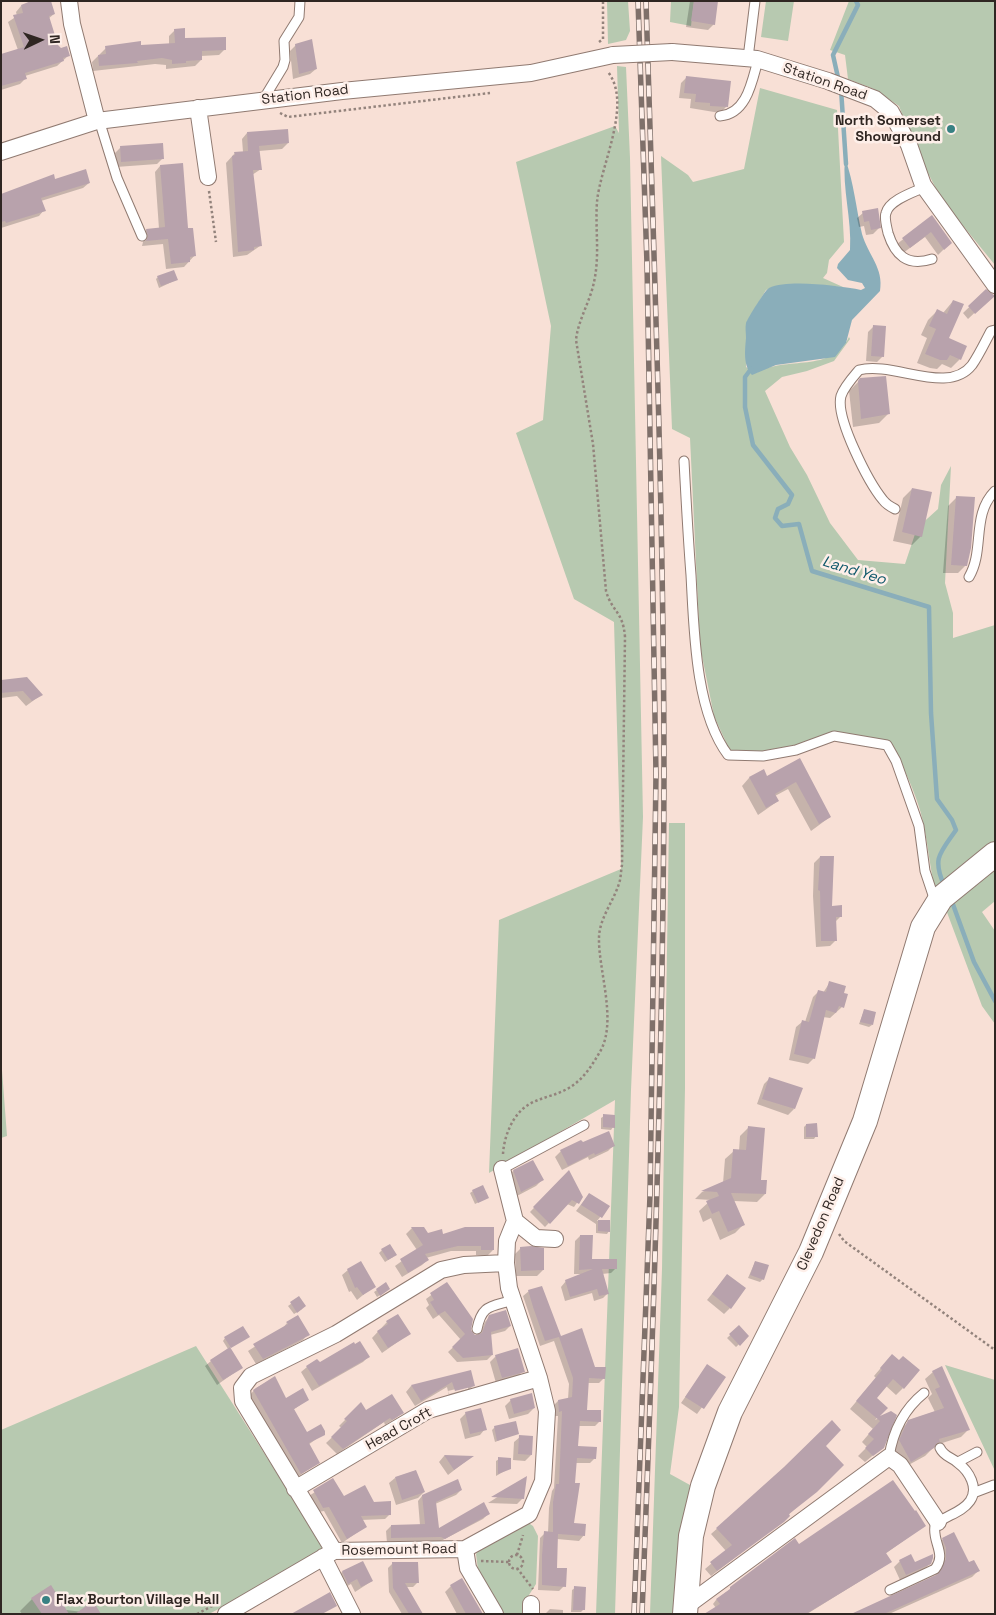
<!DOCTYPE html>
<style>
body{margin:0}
#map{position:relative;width:996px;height:1615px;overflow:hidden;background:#f8e0d6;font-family:"Space Grotesk",sans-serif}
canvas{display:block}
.frame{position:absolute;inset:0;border:2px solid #2f2622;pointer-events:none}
.north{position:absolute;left:15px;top:15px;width:50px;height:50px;-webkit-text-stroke:4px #feefe9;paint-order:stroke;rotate:87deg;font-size:14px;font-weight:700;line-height:20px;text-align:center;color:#2f2622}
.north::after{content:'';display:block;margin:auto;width:18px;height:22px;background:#2f2622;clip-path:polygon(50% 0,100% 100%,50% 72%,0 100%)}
</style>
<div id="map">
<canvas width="996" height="1615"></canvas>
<div class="frame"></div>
<div class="north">N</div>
</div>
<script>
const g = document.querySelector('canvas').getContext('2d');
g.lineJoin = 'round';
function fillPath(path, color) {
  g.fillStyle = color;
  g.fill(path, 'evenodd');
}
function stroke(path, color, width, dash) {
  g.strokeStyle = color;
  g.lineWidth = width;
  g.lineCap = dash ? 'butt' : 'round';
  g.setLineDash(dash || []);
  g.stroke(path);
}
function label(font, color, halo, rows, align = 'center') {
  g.font = font + ' "Space Grotesk",sans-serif';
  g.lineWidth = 5;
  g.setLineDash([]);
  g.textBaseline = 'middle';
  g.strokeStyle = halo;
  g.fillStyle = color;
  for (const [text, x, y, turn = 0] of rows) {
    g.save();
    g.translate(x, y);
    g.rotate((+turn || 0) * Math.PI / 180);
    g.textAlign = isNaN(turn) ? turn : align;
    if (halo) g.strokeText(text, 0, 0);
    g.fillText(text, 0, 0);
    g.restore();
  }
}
const green = new Path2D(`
 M607,1H628L630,31L626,40L608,44Z
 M671,1H694L691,26L670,22Z
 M766,1H794L788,41L761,37Z
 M849,1H995V265L942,200L917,152L899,106L874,89L848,79L845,55L830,50Z
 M617,66L626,67L630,158L643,817L631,1090L615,1614H596L615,1100L489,1173L499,920L621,869L614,622L574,599L516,433L543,420L551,326L516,162L615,126L619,133Z
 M760,88L837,110L844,242L829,260L827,273L823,278L843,287L808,285L773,287L766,290L747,322L746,367L756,373C786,355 832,374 849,337L850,339L834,361L807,371L782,377L765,391L790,447L807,475L830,523L858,560L905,564L917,528L938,509L941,485L951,466L945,583L953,613V638L995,625V846L937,895C930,872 929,850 924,827C920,801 902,763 889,741L834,731L796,745L762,751H730L714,716L700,646L690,438L672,429L661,156L688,175L693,182L744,169Z
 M669,823H685V1088L679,1407L670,1474L690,1485L678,1580V1614H650L662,1269Z
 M995,870V901L982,912L995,931V1024L982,1006L945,907Z
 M1,1057L7,1136L1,1138Z
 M196,1346L320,1541L322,1549L318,1557L209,1614H1V1430Z
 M945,1365L995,1380V1471Z
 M527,1522L533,1526L538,1536L536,1584L529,1595L527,1614H503L478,1570L476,1554L482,1546Z`);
const water = new Path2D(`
 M845,158C854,183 856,208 862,234C868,255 884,268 880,291L852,320L846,343L835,357L776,365L752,375C743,366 745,350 746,338C746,333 745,328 746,323C748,318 765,290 769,288C789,279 839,286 861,290L865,288L862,283L848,280L837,268L838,264L850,250C852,219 842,189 845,158Z`);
const shadow = new Path2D(`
 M690,1H717L714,24L708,30L686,27Z
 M21,6L54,14L48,19L57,46L68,56L57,66L25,76L26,78L20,84L1,90V56L18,50L8,22L17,16L16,12Z
 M175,30L184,40L225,49L219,55L201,56V60L195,66L166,69V65L155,64L93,71L92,62L106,48L169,45V36Z
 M296,45L316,69L310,74L293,79L290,51Z
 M686,78L729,82L726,107L720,113L690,108L691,99L679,98L681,83Z
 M247,133L288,143L282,149L259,151L261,169L252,175L260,246L247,255L233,257L226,163L235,153L243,152L242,139Z
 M121,147L163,158L157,164L116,167L115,153Z
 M181,165L187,230L195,255L184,267L166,269L163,244L142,246L143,242L141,235L146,230L159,229L155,172L160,166Z
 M55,180L89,183L83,188L41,201L44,210L39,216L1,228V195Z
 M863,213L879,228L873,234L866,235L864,226L859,227L857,218Z
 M932,217L945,248L938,255L925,237L903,253L897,244Z
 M158,277L176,280L159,288L156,279Z
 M986,291L987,301L968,319L963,313Z
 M953,301L947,339L960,359L951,368L942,364L937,369L930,368L917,363L927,338L921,335L928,320L937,311L943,313Z
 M874,326L883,356L877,362L866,361L868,332Z
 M860,380L888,414L879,423L853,427L849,391Z
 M912,489L921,536L912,545L893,541L903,498Z
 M957,497L967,564L958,573H943L948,506Z
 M1,681L41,695L26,706L17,696L1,698Z
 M799,759L830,817L811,831L788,789L775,796L778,801L758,815L742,786L749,778L763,770L767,778Z
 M820,857L831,907L841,916L835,922L836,940L830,946L816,947L813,896L814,863Z
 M830,982L842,1007L830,1018L823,1017L814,1058L808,1064L789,1060L796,1027L802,1022H805L813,997L819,991L823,993Z
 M864,1011L872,1025L869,1027L859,1024Z
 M770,1078L794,1109L788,1115L757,1104L764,1084Z
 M604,1116L613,1127L611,1130L601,1129V1118Z
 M806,1125L816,1136L814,1139H804V1127Z
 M748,1128L760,1181L765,1194L757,1202L734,1201L744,1224L735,1233L720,1240L711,1218L703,1222L699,1211L711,1200L695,1199L702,1192L723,1183L725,1159L734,1151H739L740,1136Z
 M582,1144L614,1145L608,1151L589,1160L588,1157L562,1170L555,1157L561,1151Z
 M533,1162L542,1180L536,1186L515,1197L508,1177L513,1171Z
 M569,1172L581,1197L574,1207L567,1204L545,1227L530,1212Z
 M473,1191L487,1198L475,1204L470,1193Z
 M589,1194L608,1207L597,1221H609V1231L607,1234L596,1233V1224L576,1211Z
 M412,1228H423L427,1234L442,1235L465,1228L493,1250L487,1256L476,1255V1251H451L426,1258L427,1260L422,1265L402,1277L395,1266L417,1250L406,1234Z
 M580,1236L591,1260L616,1268L611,1273L602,1274L608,1293L603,1298L594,1301L592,1293L565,1301L561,1287L566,1281L584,1274H574L575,1241Z
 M521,1248L543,1270L537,1276H516L515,1254Z
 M382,1250L393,1257L385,1262L379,1253Z
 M755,1262L763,1279L760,1282L748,1278Z
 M348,1270L374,1286L357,1300L351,1291L349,1292L342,1275Z
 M727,1275L730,1308L724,1314L707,1300Z
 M386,1284V1291L377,1297L374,1292Z
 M446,1284L470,1331L476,1337L479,1335L485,1322L490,1316L510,1326L505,1331L490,1335L492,1355L487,1360L457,1362L448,1352L461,1340L439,1315L433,1319L426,1308L429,1305L426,1299Z
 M529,1291L561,1337L604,1378L599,1383H587L585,1411L600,1421L595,1426H579L577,1447L595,1458L590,1463H575L573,1524L584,1535L579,1541L557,1539L556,1569L564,1586L559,1591L538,1590L540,1538L545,1533H548L549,1508L552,1491L554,1488L558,1416H554L553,1406L558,1401L568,1399L569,1384L554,1341L540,1346L523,1296Z
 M299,1298L302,1309L294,1314L288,1306Z
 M387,1322L409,1334L382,1353L372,1338Z
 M287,1323L308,1334L303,1340L256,1364L248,1351L282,1329Z
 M739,1327L748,1336L736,1347L727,1338Z
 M247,1337L228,1349L223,1341L225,1338Z
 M496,1356L523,1371L517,1377L496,1383L490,1362Z
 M368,1357L363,1362L312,1391L301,1372L307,1367Z
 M211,1361L241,1368L217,1385L205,1366Z
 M885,1363L903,1388L896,1395L886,1386L875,1399L886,1408L875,1420L891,1412L883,1447L865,1462L858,1456L867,1447L862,1442L873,1429L850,1409L876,1378L874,1376Z
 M707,1366L724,1377L697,1414L681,1403Z
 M470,1371L474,1385L468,1391L449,1396L447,1387L415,1406L406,1392L411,1386ZM468,1386V1389L449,1394L448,1391Z
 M933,1372L969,1429L961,1437L936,1445L925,1456L903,1468L892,1450L901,1429L909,1421L935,1412L928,1398L932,1394L925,1379Z
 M274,1378L286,1399L307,1400L293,1410L307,1433L323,1434L308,1445L318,1463L296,1478L249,1396L256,1388Z
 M511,1400L534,1408L528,1414L509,1419L505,1406Z
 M361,1404L365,1412L402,1413L396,1418L385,1425L384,1422L337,1454L326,1443L342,1428L339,1426Z
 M466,1413L485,1429L480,1435L465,1439L460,1419Z
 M495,1427L518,1433L495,1442L492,1430Z
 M520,1437L531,1455L525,1461L513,1460L514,1442Z
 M824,1446L837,1471L776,1526L711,1576L705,1569L726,1551L711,1534L785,1468Z
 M444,1456L471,1457L448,1475L439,1462Z
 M499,1459L510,1468L496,1476V1461Z
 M395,1478L424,1492L418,1498L396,1505L389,1483Z
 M526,1479L523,1498L517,1504L488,1503Z
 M333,1480L343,1498L373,1503L390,1514L385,1519L361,1520L365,1527L342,1543L324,1511L318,1512L309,1496Z
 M457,1481L461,1490L456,1495L435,1504L438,1530L488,1514L483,1519L437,1543H387L386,1531L391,1526L420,1525L418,1501L422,1496L420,1497Z
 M924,1526L885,1554L886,1565L807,1614H707L716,1608L713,1604L716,1600L795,1540L799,1546Z
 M943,1539L978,1571L972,1577L889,1614H862L935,1577L940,1566L937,1545Z
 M900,1561L915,1563L930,1564L923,1570L900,1580L894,1567Z
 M362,1562L372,1581L355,1592L351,1584L342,1589L337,1578L342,1572Z
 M392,1564L418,1582L413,1587H405L422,1614H402L389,1592L388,1568Z
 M451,1586L483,1614H457L445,1592Z
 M575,1588L583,1610L581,1612H571L572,1590Z
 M32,1599L66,1610L100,1614H22L20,1611Z
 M550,1609L563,1610V1614H545Z`);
const stream = new Path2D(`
 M839,82L833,55L858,5L856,1
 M841,89L846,164
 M751,369L745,377V407L753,445L792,495L788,504L778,509L775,518L782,526L799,524L812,571L929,607L931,713L937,799L952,820L956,830C940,853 932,858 944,885
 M951,899L974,962L995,1001`);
const building = new Path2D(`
 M31,1H51L55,14L49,16L58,45L61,48L67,46L70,56L63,58L64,61L25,73L27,79L1,86V54L24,47L13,15L23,13L21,5Z
 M694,1H718L715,25L691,21Z
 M185,28V38L226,37V50L202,51V60L186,61V63L172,64V60L162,58L137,61L138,63L99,66L98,55L106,54L105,46L141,41V45L175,43L174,29Z
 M312,39L317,69L299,74L295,44Z
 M686,76L731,81L728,107L710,106V103L695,102L696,94L684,93Z
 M288,129L289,143L259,146L262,170H253L262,246L254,247V250L238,252L232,156L235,155L234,152L248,151L247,132Z
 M163,143L164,159L121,162L120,146Z
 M183,163L188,228H193L196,256L190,257V262L171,264L168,239L146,241L148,236L146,229L165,227L160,165Z
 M86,169L90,183L41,198L46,211L6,223L5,221L1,222V194L54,174L55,179Z
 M878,208L881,228L871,230L869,221L864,222L862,211Z
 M932,215L952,243L944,250L931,232L910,248L902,238Z
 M174,270L178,280L161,286L157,276Z
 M986,289L995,296L975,314L968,306Z
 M953,300L964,304L949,338L967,346L961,360L950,355L947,360H940L925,354L936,329L929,326L937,309L947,314Z
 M873,325L886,326L884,357L871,356Z
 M886,376L890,414L861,419L858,381L860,378Z
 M912,488L932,492L922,537L902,532Z
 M956,496L975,497L971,548L967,566L951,565Z
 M27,677L43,695L32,701L23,691L1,693V680Z
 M800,758L831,817L819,824L796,782L775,794L779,801L766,808L749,777L764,769L767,776Z
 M820,856H834L832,906L842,905V917H836L837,941H821L820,891L818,890Z
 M829,981L846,986L844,993L848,994L844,1008L839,1006L836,1013L826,1010L815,1059L794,1054L802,1020L809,1022L818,990L826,992Z
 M864,1009L876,1012L873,1025L860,1022Z
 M769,1077L803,1088L795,1109L762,1099Z
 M603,1114L615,1115V1128L603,1127Z
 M817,1123L818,1137H806V1124Z
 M748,1126L765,1128L761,1180H767L766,1194L731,1193L745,1225L728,1232L719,1211L712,1214L706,1201L719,1196L717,1192L701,1191L731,1178L733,1149L746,1150Z
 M609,1131L615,1146L595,1155L594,1153L568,1166L560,1150L581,1140L583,1142Z
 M533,1160L544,1180L521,1192L513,1170Z
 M569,1170L583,1197L579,1204L572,1200L550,1224L533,1207Z
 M483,1185L489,1198L478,1203L472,1190Z
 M589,1193L610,1206L602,1218L581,1205Z
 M598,1220H610V1232L598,1231Z
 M411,1227H424L428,1233L442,1229L443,1234L465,1227H494V1250H481V1246H458L425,1254L429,1260L408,1273L400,1259L423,1245Z
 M580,1235H593L592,1259H617V1269H602L609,1294L599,1296L597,1289L570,1297L565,1280L593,1269L579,1270Z
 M390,1244L397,1255L388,1260L381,1249Z
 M531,1246L544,1248V1270L521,1271L520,1247Z
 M361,1261L376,1287L363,1295L357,1287L355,1288L347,1269Z
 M755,1261L769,1265L764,1280L750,1275Z
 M727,1274L746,1288L731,1309L712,1294Z
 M386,1282L390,1289L380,1296L376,1289Z
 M447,1282L473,1319L471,1330L475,1335L482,1333L489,1315L506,1310L511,1326L491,1332L493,1355L463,1358L452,1347L465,1334L445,1311L438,1315L430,1302L434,1300L430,1293Z
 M542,1286L561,1336L582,1328L595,1367H606L605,1379L589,1378L587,1410H601V1422L580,1421L578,1446L597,1447L596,1459L577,1458L575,1483H580L574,1523L586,1524L585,1536L558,1534L557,1568H567L566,1587L542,1585V1555L544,1531L553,1532V1502L556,1484H559L562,1411L559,1412L558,1400L572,1397L573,1378L559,1337L545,1341L533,1307L528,1290Z
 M299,1296L306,1306L297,1313L290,1302Z
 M398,1314L411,1334L388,1348L377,1331L388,1324L386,1321Z
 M298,1315L310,1335L263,1359L253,1344L288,1324L286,1322Z
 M739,1325L749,1336L740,1346L729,1334Z
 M243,1326L250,1337L231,1348L224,1337Z
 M360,1341L370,1357L319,1386L306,1366L317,1359L320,1362L354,1342L355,1344Z
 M230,1347L243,1368L223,1380L210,1360Z
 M518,1348L525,1372L502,1378L495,1355Z
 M892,1354L899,1360L903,1356L920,1370L904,1389L893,1379L877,1398L888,1408L880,1416L891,1411L897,1415L884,1448L873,1456L865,1448L874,1439L868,1434L880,1421L856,1401L882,1370L880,1368Z
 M707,1364L726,1377L704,1409L685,1397Z
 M942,1366L970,1430L939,1439L940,1442L937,1443L934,1448L911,1462L899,1440L908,1420L944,1408L935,1389L940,1387L932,1371Z
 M471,1370L475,1386L455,1391L452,1382L421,1401L411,1385Z
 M275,1376L286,1398L303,1388L309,1400L294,1409L307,1432L321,1424L325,1431V1435L309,1443L320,1463L301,1474L253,1390Z
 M532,1393L535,1408L514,1414L510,1399Z
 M392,1394L404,1413L392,1420L390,1418L343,1449L331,1437L347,1421L344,1419L361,1402L366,1410Z
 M481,1408L487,1430L470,1434L465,1412Z
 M832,1420L841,1430L826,1446L844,1465L817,1492L789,1514L790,1516L784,1522L717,1571L710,1562L732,1545L716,1528L784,1467Z
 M516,1421L519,1434L497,1441L494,1426Z
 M519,1435L533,1436L532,1455L518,1454Z
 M444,1455L474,1456L454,1470Z
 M498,1457L511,1458V1469L498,1474Z
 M416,1470L425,1492L402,1500L395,1477Z
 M527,1476L524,1499L491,1497Z
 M333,1478L344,1496L365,1485L374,1502L391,1501V1515L361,1516L367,1527L347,1539L329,1507L323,1508L313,1490Z
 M458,1479L462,1490L436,1502L439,1528L484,1502L490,1514L445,1539L441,1537L391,1538V1525L425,1524L422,1495Z
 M893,1480L915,1511L916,1510L926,1526L886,1553L892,1562L806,1614H704L720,1604L716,1599L730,1589V1587L795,1538L799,1544Z
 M954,1532L969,1562L974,1560L980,1571L884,1614H851L938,1574L946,1559V1548L942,1538Z
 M911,1554L915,1562L933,1554V1558L931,1564L906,1575L899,1560Z
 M363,1561L373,1581L361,1587L357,1579L348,1584L342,1571Z
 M392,1562H418L419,1583H405L423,1614H409L393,1588Z
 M462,1578L483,1614H466L450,1585Z
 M51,1585L69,1614H42L31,1598Z
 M574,1586L586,1587L585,1610H573Z
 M330,1592L337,1606L322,1614H291Z
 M93,1601L101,1614H75Z`);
const path = new Path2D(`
 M599,42L603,39V1
 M280,113L288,117L490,93
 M209,191L216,242
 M503,1154C504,1137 512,1115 528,1105C542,1096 560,1096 576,1083C587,1074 594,1062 601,1050C617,1019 598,969 599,937C600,916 615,900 620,880C621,875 621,870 622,865L625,637C623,611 612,612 606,591L593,444L576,340C578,320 590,302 594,282C600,255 595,229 597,202C600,166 633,104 608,72
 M839,1234L844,1241L995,1350
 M517,1555L523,1535
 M509 1562a7 7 0 1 1 14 0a7 7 0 1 1-14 0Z
 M481,1561L509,1562
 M517,1568L533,1589
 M197,1614L214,1605`);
const service = new Path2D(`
 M748,58L755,1
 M263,100L283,67L285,60L284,41L299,17L300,1
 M720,116C747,114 752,81 758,60
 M99,120L117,178L142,236
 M925,187C914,192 889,200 886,213C884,218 887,228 888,233C895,255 907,267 932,259
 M684,461C686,499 688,537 691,575C694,629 695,711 728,755L763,756L796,750L834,736L887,745L896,761L919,826L925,871L935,901
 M895,509C891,507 886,504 883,500C869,483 835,418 841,396C844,387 853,377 859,370C894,361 948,396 972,365C979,355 985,342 991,331L995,330
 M969,577C985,550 971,515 995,491
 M502,1169L584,1125
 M477,1329C482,1304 491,1307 513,1300
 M889,1457C893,1431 903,1410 924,1393
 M958,1462L977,1452
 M973,1493L994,1485
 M890,1590L935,1569C947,1554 932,1542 935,1526C942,1516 961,1514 970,1501C979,1488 969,1471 958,1463C952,1457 944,1457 940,1448`);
const minor = new Path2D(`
 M69,1L72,24L97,121
 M672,52L757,59L828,81L875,99L891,112L909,145L923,185L995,285
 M198,108L208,177
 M1,152L97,121L342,91L531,73L613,55
 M515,1221L536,1238L555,1239
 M295,1489L428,1410L539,1378
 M465,1549L468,1568L495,1614
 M334,1551L243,1401L242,1388L251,1376L336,1334L441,1270L464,1265L506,1263L507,1241L515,1221L502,1169
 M323,1557L352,1614
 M685,1607L889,1457L900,1465L938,1522
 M226,1614L334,1551L465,1549L529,1514L543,1481L547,1411L539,1378L509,1288L506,1263
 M531,1614V1604`);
const secondary = new Path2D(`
 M685,1614L691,1536L703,1486L730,1412L811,1252L865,1121L923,927L941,898L995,854`);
const rail = new Path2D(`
 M634,1614L650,1195L656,774L647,264L638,1
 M642,1614C653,1336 663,1058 664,779C664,520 654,260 646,1`);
const minorBridge = new Path2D(`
 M613,55L672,52`);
const markers = [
 [951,129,5,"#388183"],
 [46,1600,5,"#388183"]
];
const streetNames = [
 ["Station Road",825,82,19],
 ["Station Road",305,95,-7],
 ["Clevedon Road",821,1224,-67],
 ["Head Croft",399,1429,-29],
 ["Rosemount Road",399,1550,-1]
];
const poiNames = [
 ["North Somerset",941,121],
 ["Showground",941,137],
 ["Flax Bourton Village Hall",56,1600,"left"]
];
const waterNames = [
 ["Land Yeo",854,571,17]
];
fillPath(green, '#b7c9b0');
fillPath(water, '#8aaeba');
fillPath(shadow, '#0003');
stroke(stream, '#8aaeba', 4.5);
fillPath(building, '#b8a2ac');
stroke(service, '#907a71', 11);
stroke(minor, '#907a71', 18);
stroke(secondary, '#907a71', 26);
stroke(path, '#93837c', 2.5, [2.5, 2.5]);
stroke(service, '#fff', 9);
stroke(minor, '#fff', 16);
stroke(secondary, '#fff', 24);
stroke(rail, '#7f706a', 5.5);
stroke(rail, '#feefe9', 4, [11]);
stroke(minorBridge, '#907a71', 18, []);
stroke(minorBridge, '#fff', 16);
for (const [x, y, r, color] of markers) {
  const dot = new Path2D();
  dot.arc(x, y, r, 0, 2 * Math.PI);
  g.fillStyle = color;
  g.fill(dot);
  stroke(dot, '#feefe9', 2);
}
label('14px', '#2f2622', '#feefe9', streetNames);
label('bold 14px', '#2f2622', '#feefe9', poiNames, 'right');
label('italic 15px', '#0e586b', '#feefe9', waterNames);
</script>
